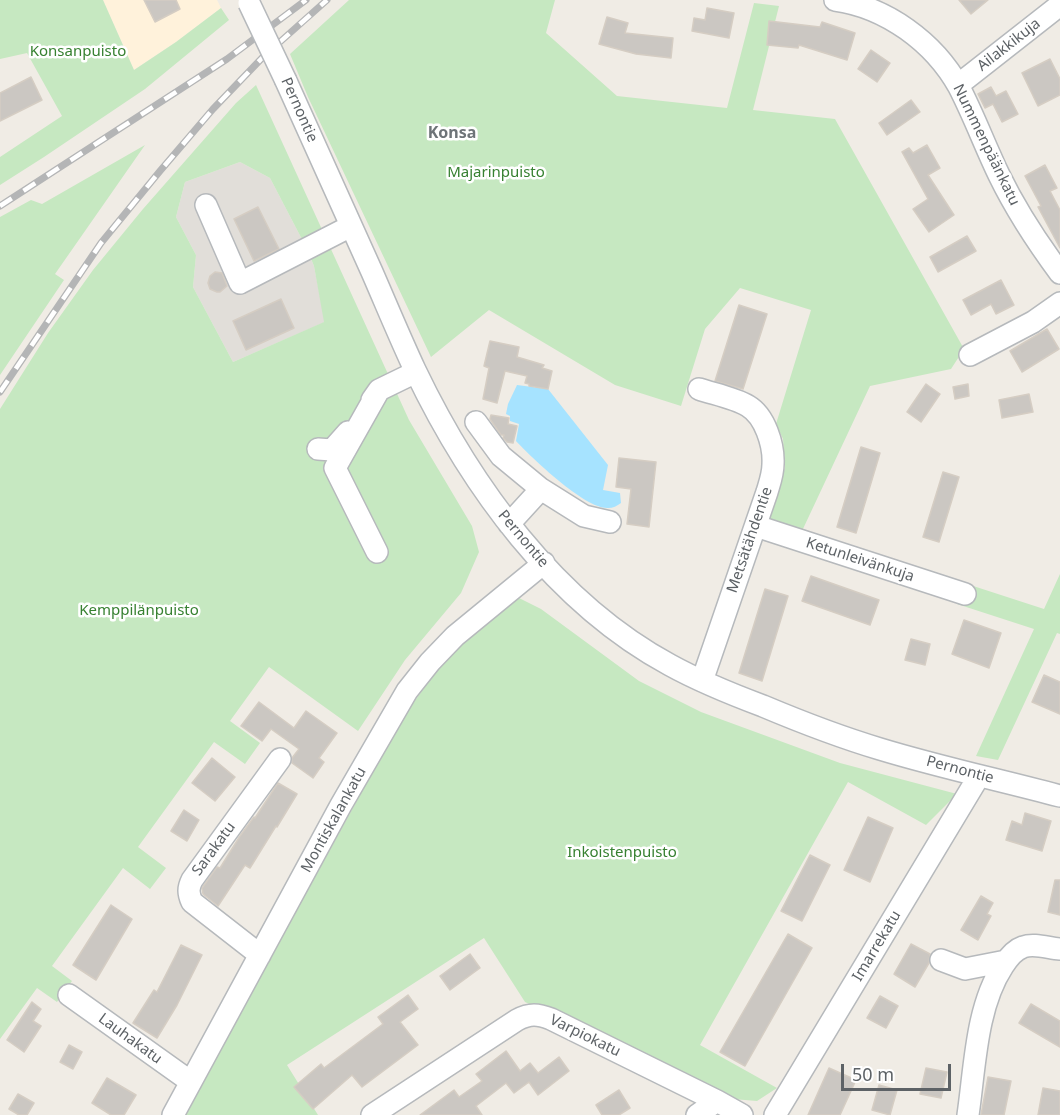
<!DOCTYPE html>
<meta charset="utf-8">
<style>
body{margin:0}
#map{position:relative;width:1060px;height:1115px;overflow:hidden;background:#f0ece5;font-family:"Noto Sans",sans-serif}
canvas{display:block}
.scale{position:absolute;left:841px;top:1064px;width:110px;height:27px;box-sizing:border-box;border:3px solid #5d6266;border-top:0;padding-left:8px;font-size:18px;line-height:21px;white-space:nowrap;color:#5d6266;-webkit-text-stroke:4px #fff;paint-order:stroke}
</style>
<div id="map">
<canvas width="1060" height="1115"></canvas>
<div class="scale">50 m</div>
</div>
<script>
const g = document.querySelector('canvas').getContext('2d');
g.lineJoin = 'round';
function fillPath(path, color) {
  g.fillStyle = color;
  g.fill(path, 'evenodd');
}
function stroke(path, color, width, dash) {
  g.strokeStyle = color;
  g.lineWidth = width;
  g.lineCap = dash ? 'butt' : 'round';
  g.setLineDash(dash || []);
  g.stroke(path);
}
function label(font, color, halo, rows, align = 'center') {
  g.font = font + ' "Noto Sans",sans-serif';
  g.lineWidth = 5;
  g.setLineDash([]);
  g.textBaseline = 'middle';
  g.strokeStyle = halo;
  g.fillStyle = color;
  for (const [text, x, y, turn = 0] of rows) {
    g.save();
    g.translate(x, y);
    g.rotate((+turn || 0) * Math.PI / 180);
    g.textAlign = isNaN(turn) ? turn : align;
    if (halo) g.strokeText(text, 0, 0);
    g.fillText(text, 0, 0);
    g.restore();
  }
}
const commercial = new Path2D(`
 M103,0H217L221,8L176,42L134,70Z`);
const industrial = new Path2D(`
 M240,162L270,178L307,249L314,266L325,322L233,362L193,287L196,255L176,217L185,182Z`);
const green = new Path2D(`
 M0,0H103L134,70L176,42L221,8L229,20L145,89L44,157L0,185V157L62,116L27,53L0,59Z
 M349,0H555L546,33L617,96L727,108L754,3L779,6L753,110L835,119L964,349L951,369L870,386L802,531L768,520L785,468L783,439L776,424L811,310L740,288L705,329L681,406L615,385L489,310L431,357L308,97L290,54Z
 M256,85L409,420L472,526L479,552L461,593L405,660L358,731L269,667L230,721L260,743L245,764L214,742L138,847L166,868L150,889L123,868L52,966L72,981L57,1002L37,988L0,1039V409L48,333L93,270L143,209L236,103ZM240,162L270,178L307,249L314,266L324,322L233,362L193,287L196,255L176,217L185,182Z
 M145,145L55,274L64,280L0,375V217L31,200L42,204Z
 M1060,574V634L1057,633L998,760L976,756L1034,629L957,604L964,583L1044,609Z
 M517,597L541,609L639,681L701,712L840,763L957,794L926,825L848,782L700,1045L777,1088L757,1101L733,1099L525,1002L484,938L287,1065L318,1115H184L404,715L448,656Z`);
const water = new Path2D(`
 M517,385L548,389L608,465L603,490L620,493L621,503C617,506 613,508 608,508C585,509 532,458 516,441L519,424L510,421V416L506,414L508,404Z`);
const building = new Path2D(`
 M144,0H176L180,9L155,22Z
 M959,0H988L971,14Z
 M707,8L734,13L729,38L692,31L694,18L705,20Z
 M607,17L628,23L625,33L673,38L671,58L636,54L599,44Z
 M769,21L820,27L822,22L855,33L847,60L799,45L798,48L767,45Z
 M871,50L890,63L877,82L858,69Z
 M1050,59L1060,79V95L1038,106L1022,73Z
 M31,77L42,100L0,121V93Z
 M991,87L996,96L1006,91L1018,114L1002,122L993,104L985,108L978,94Z
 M911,100L920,112L887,135L879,123Z
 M927,145L940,168L928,175L954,215L929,232L913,209L928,199L902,152L909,148L913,153Z
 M1045,165L1057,188L1050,191L1060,210V248L1038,207L1041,206L1025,176Z
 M258,207L279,249L254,261L234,219Z
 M967,236L976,251L938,272L930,257Z
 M215,272L222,273L227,286L220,292H217L210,289L208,283L210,276Z
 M1001,280L1014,305L996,314L991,304L971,315L963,300Z
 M281,299L294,328L246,350L233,321Z
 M739,305L767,314L743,389L715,381Z
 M1047,329L1059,349L1022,372L1010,351Z
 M490,341L519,347L517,357L544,365L542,368L552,371L548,389L529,386V384L525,383L527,376L505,371L497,403L483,399L489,368L484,366Z
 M926,384L940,394L921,422L907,412Z
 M968,384L969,396L955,399L953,387Z
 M1029,394L1033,412L1002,418L999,400Z
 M491,415L509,418L508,424L517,426L513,443L507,442L503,438L504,435H501L490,419Z
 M861,447L880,453L856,533L837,527Z
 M619,458L656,462L649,527L627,524L631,489L616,487Z
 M943,472L959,477L939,542L923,537Z
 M811,576L879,600L870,625L802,601Z
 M765,589L788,596L762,681L739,673Z
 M964,620L1001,633L989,668L952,654Z
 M911,639L930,644L925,665L905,660Z
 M1044,675L1060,682V714L1032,702Z
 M259,702L294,728L306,711L337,733L319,758L324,762L313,778L292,763V758L299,749L271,729L262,741L241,726Z
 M212,758L235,777L215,801L192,783Z
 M278,783L297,794L277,827L276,826L250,868L245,865L218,906L203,894L202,888L217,867L220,868L240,836L254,817L255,818Z
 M184,810L199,820L187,841L171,831Z
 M1025,813L1051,821L1042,851L1006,840L1012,821L1022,825Z
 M868,817L893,828L870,882L844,870Z
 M810,855L830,865L802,921L781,911Z
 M1055,880H1060V915L1048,912Z
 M981,896L993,903L987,914L991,916L978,940L961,930Z
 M111,905L132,919L96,980L73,965Z
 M788,934L812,948L745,1066L720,1052Z
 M911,944L930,954L929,963L915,987L894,974Z
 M181,945L202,955L177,1005L157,1038L133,1023L154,990L157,992Z
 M470,954L480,968L450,990L440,976Z
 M408,995L418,1009L400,1022L418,1045L362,1087L352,1075L313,1109L294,1087L321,1064L324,1068L383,1024L378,1017Z
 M880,996L898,1006L886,1028L867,1018Z
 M32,1002L41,1009L33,1021L41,1026L24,1052L7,1040Z
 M1031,1004L1060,1021V1047L1019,1023Z
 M69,1045L82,1052L73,1069L60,1062Z
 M506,1051L520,1071L530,1063L538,1073L559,1057L569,1071L538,1095L529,1082L514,1093L506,1083L476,1106L482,1115H420L454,1090L459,1097L482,1081L476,1074Z
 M829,1068L856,1080L840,1115H808Z
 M926,1068L947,1072L941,1098L920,1094Z
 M988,1077L1011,1081L1004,1115H981Z
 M107,1078L136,1095L124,1115H111L92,1103Z
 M879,1085L897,1090L890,1115L872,1110Z
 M1043,1088L1060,1091V1115H1038Z
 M619,1090L630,1108L619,1115H602L596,1105Z
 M18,1094L34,1103L27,1115H19L9,1109Z`);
const minor = new Path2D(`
 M835,0C886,7 934,42 959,87C974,116 985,146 999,175C1016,210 1037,242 1060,273
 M286,81C315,145 343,208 372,272C386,304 400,338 415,370C470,485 555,603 670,665C699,681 731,694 763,706C801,722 840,737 880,749C939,767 1000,780 1060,796
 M958,85L1060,5
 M206,205L240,283L351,226
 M970,355L1033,322L1060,303
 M699,389C714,394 735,398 748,406C765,416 774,445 773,464C773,474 770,482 767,492L702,681
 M372,400L379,390L416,372
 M476,422L501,456L541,489L509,524
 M318,449L332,450L348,432
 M541,489L584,516L610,522
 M756,526L965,594
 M377,552L335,468L379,390
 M260,955L192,902C188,893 188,888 192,880L280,759
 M941,960L965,969L1006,961
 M69,995L191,1082
 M173,1115L341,805L407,691L430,662L455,636L544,563
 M372,1115L517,1020C530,1013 538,1014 551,1019L717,1101L742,1115
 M697,1115L717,1101
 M775,1115L979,776
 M968,1115C975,1067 976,1007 1003,966C1008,958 1014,950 1023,947C1034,943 1048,948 1060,949`);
const rail = new Path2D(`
 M0,206L227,59L306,0
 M0,392L101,243L160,171L213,109L263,57L327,0`);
const minorBridge = new Path2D(`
 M249,3L286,81`);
const streetNames = [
 ["Ailakkikuja",1009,45,-38],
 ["Pernontie",299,110,66],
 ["Nummenpäänkatu",986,145,64],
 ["Pernontie",523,539,50],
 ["Metsätähdentie",750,540,-71],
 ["Ketunleivänkuja",860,560,18],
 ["Pernontie",960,770,15],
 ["Montiskalankatu",334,820,-61],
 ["Sarakatu",214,849,-54],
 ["Imarrekatu",877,946,-59],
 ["Varpiokatu",585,1036,26],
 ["Lauhakatu",130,1039,36]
];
const parkNames = [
 ["Konsanpuisto",78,52],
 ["Majarinpuisto",496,173],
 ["Kemppilänpuisto",139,611],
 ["Inkoistenpuisto",622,853]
];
const neighbourhoodNames = [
 ["Konsa",452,133]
];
fillPath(commercial, '#fff2db');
fillPath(industrial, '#e1ded9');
fillPath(green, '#c6e8c1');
fillPath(water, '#a6e3ff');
fillPath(building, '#cbc7c2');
stroke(building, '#d5cdc3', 1.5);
stroke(minor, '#b6b9bc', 24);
stroke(minor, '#fff', 21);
stroke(rail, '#b4b5b6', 7);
stroke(rail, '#fff', 4.5, [14]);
stroke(minorBridge, '#b6b9bc', 24, []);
stroke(minorBridge, '#fff', 21);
label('15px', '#5d6266', '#fff', streetNames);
label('15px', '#378131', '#fff', parkNames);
label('bold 16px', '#6e7478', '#fff', neighbourhoodNames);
</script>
